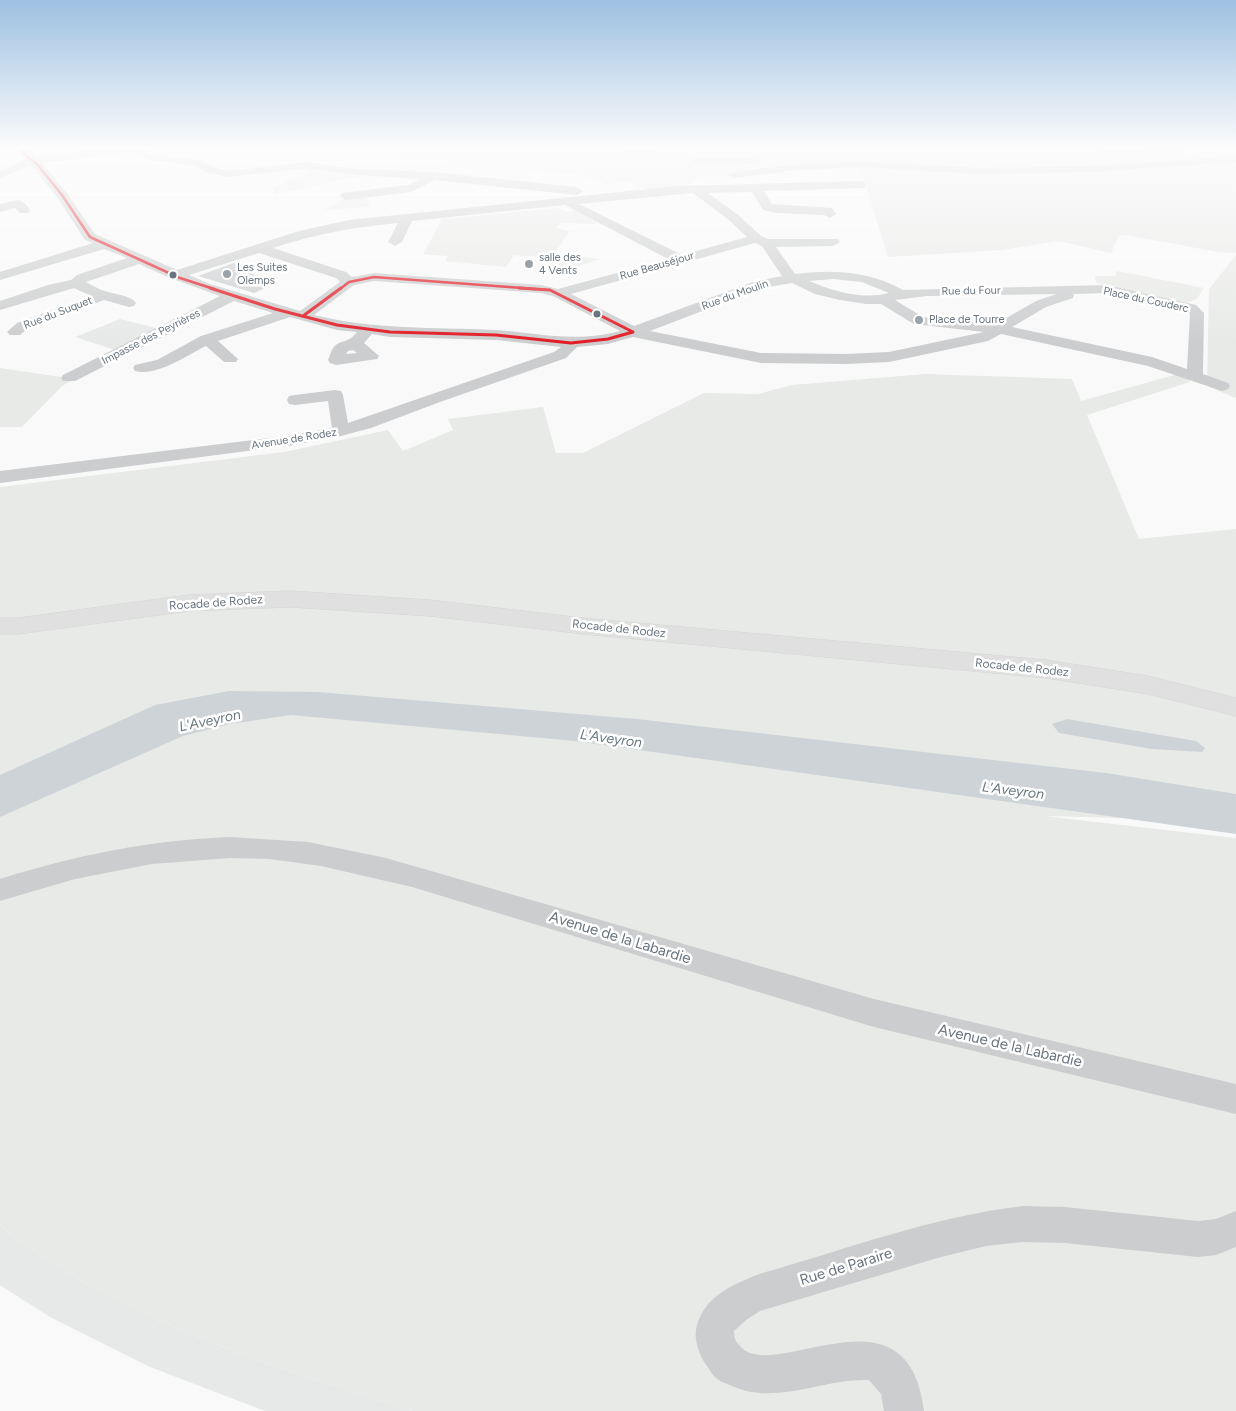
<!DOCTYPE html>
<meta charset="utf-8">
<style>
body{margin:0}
canvas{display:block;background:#f9f9f9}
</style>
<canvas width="1236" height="1411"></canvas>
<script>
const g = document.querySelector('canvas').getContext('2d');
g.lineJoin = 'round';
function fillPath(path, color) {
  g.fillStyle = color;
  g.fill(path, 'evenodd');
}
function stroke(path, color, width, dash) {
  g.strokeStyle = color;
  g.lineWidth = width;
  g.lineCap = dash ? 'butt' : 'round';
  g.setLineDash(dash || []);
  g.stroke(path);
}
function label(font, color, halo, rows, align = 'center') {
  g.font = font + ' Figtree,sans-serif';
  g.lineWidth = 5;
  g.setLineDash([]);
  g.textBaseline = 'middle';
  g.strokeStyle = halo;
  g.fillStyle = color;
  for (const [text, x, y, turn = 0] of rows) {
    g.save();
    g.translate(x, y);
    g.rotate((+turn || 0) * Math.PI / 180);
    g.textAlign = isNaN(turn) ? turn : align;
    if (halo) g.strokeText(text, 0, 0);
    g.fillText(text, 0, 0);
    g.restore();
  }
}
const built = new Path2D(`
 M120,319L164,330L121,352L75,337Z
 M0,1225L17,1240L81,1281L152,1318L250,1358L412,1411H265L150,1367L50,1317L0,1285Z`);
const green = new Path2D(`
 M356,147H1236V253L1218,252L1126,235L1119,236L1111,253L1059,241L1002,250L888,257L861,170L847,168L804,169L698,177L685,187L652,191L637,186L631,181L608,184L582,175L416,158Z
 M303,167L371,174L274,194V187L309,172L298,168Z
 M366,196L370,207L324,210L343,199Z
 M557,208L567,212L574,210L597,221L596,224L561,223L556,228L570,231L551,258L514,255L506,267L445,261L448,256L423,254L442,219Z
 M557,255L601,259L563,271L548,270Z
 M1236,255V398L1207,386L1209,289Z
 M1116,271L1128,273L1204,288L1197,299L1186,303L1096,283L1095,276H1116Z
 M0,368L75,379L62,386L22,427H0Z
 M926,374L1072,379L1081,401L1178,374L1189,378L1190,382L1087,415L1139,539L1236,529V821L1044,816L1236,838V1411H412L250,1358L152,1318L81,1281L17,1240L0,1225V487L284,452L388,430L403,451L453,430L448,419L543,407L556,453H583L704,393L758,394L792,385Z`);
const water = new Path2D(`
 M605,147H656L658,155L626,152Z
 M229,691L318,692L637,719L1106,773L1236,794V834L575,741L291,715L230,724L183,736L0,817V775L155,705Z
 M1067,719L1196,741L1205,748L1202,752L1152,749L1059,733L1052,724Z`);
const building = new Path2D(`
 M236,262L253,267L243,271L278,282L254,293L198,276Z`);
const minor = new Path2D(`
 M16,147H26L35,157L117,147H139L151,154L199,160L214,167L228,171L307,162L358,169L433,172L577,187L583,191L577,195L435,180L411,192L346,200L340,196L342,193L408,185L420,179L358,175L307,168L228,177L206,172L196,166L144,159L131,152L42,163L66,192L95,234L177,270L299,231L349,220L678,186L860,181L864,182L866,185L864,188L764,191L772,204L832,208L836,214L830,218L824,215L777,213L763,210L752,192L708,193L737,214L761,236L768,239H838L840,242L833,246L776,247L795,274C833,269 870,271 903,290L1107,285L1196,305L1204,313L1203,374L1228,383L1230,386L1228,389L1222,391L1148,366L1001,334L988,341L889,362L846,364L761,363L633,337L608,344L577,347L566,358L440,402L371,428L341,436L294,445L0,483V471L294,435L332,428L328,401L295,405L289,404L287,400L289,396L295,395L335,390L341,391L343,395L348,423L554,352L561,347L496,340L390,337L372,334L364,343L379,356L377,359L336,365L330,363L328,360C330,356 332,347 336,345C344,339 347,344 357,332L337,330L290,317L218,341L238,359L236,362H224L206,346C187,355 157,377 135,371L133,368L135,365L157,360L201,336L273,313L234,301L75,381H63L61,378L63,375L220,296L170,278L139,264L86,282C92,285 98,289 105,291C115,295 129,294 136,303L134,306L129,307L104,300L27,329L20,335H10L7,332L17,323L91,296L74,288L0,310V301L48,285L71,280L77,275L127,258L104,249L0,280V272L93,243L85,240L57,197L31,165L0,178V171L24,160ZM693,193L729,220L747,237L682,255L579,204ZM565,205L668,259L558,289L541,285L374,273L352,277L346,272L273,248C316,234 353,227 398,223L388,242L395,246L402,242L412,221ZM755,243L762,246L782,276L753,282L634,326L571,294ZM259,253L336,278L340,282L300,311L210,284L189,275ZM833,279L862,282L889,293C862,300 833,291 809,281ZM374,281L541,293L553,296L620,331C575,343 539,333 495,330C434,327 374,330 314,315L354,285ZM792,283L815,294L840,300L866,304H881L914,324L984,332L889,352L846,354L761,353L650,331L762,288ZM1107,293L1186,311L1190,314L1187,369L1152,357L1012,327L1046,307L1073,298L1074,294ZM1056,294L1036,301L996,324L923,317L895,300L927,296ZM353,350L357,353L346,354L348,351Z
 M1087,147H1204L1205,148L1199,151L1103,152L1089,149Z
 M1236,156V162L1092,172L979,174L856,167L789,171L734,178L728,175L734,172L789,165L856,161L979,168L1092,166Z
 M696,158H755L761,161L755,164L692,163L690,161L692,159Z
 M18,200C24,202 27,205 30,210L28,213H20L15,208L0,212V204Z
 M230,837L308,842L386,858L874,999L1236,1084V1114L874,1027L412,887L321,866L269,859L230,858L152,864L75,879L0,901V879C76,855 151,840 230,837Z
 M1023,1206L1065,1207L1198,1221L1216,1219L1236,1211V1247L1216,1255L1198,1257L1065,1243L1023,1242L986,1246L941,1257L760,1311L746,1320L734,1331C734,1338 735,1340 739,1345C771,1387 908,1276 924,1411H884L881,1394L869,1380C822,1378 774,1407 730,1385C725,1383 719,1381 716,1378C712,1375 710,1370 707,1366C700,1357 694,1341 696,1330C702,1297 732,1285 759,1274C844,1250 935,1216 1023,1206Z`);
const highway = new Path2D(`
 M290,591L430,600L583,618L1046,660L1148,676L1236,698V716L1148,694L1046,678L583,634L430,616L290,607L189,611L18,634H0V618H18L189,595Z`);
const bus1Far1 = new Path2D(`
 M21,147L26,156L37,164L62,195L90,237L180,278L214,289
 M340,289L349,282L374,277L536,289`);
const bus1 = new Path2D(`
 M210,288L275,309L337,325L390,332L496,335L571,343L608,339L633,332
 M519,288L550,290L633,332
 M303,316L341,288`);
const markers = [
 [529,264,5,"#9ba3aa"],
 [227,274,5,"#9ba3aa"],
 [173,275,4.5,"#68747f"],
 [597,314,4.5,"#68747f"],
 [919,320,5,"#9ba3aa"]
];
const farPoinames = [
 ["salle des",539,258],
 ["4 Vents",539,271],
 ["Les Suites",237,268],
 ["Olemps",237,281],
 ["Place de Tourre",929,320]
];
const farStreetnames = [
 ["Rue Beauséjour",657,266,-16],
 ["Rue du Four",971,291,-1],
 ["Rue du Moulin",735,295,-20],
 ["Place du Couderc",1146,300,12],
 ["Rue du Suquet",58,313,-21],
 ["Impasse des Peyrières",151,337,-27],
 ["Avenue de Rodez",294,439,-9]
];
const streetNames = [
 ["Rocade de Rodez",216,603,-4],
 ["Rocade de Rodez",619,629,6],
 ["Rocade de Rodez",1022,668,6]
];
const waterNames = [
 ["L'Aveyron",210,721,-12],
 ["L'Aveyron",611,739,8],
 ["L'Aveyron",1013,791,7]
];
const nearStreetnames = [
 ["Avenue de la Labardie",620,938,17],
 ["Avenue de la Labardie",1010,1046,13],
 ["Rue de Paraire",846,1267,-17]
];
fillPath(built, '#e7e9e9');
fillPath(green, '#e8eae7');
fillPath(water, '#ced3d7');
fillPath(building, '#ced0d1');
stroke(highway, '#d4d5d5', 1);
fillPath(minor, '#cccdce');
fillPath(highway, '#e0e0e1');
stroke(bus1Far1, '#e21b25', 2.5);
stroke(bus1, '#e21b25', 3);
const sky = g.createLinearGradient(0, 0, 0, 344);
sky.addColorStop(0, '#9dc0e1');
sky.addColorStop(0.43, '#fcfcfc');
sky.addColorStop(1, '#fcfcfc00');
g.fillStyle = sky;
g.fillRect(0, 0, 1236, 344);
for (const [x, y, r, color] of markers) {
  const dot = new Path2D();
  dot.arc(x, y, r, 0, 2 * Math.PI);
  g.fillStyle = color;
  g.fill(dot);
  stroke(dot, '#fff', 2);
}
label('11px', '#68747f', '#fff', farPoinames, 'left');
label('11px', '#68747f', '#fff', farStreetnames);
label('12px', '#68747f', '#fff', streetNames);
label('italic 14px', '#68787f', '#fff', waterNames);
label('15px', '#68747f', '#fff', nearStreetnames);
</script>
